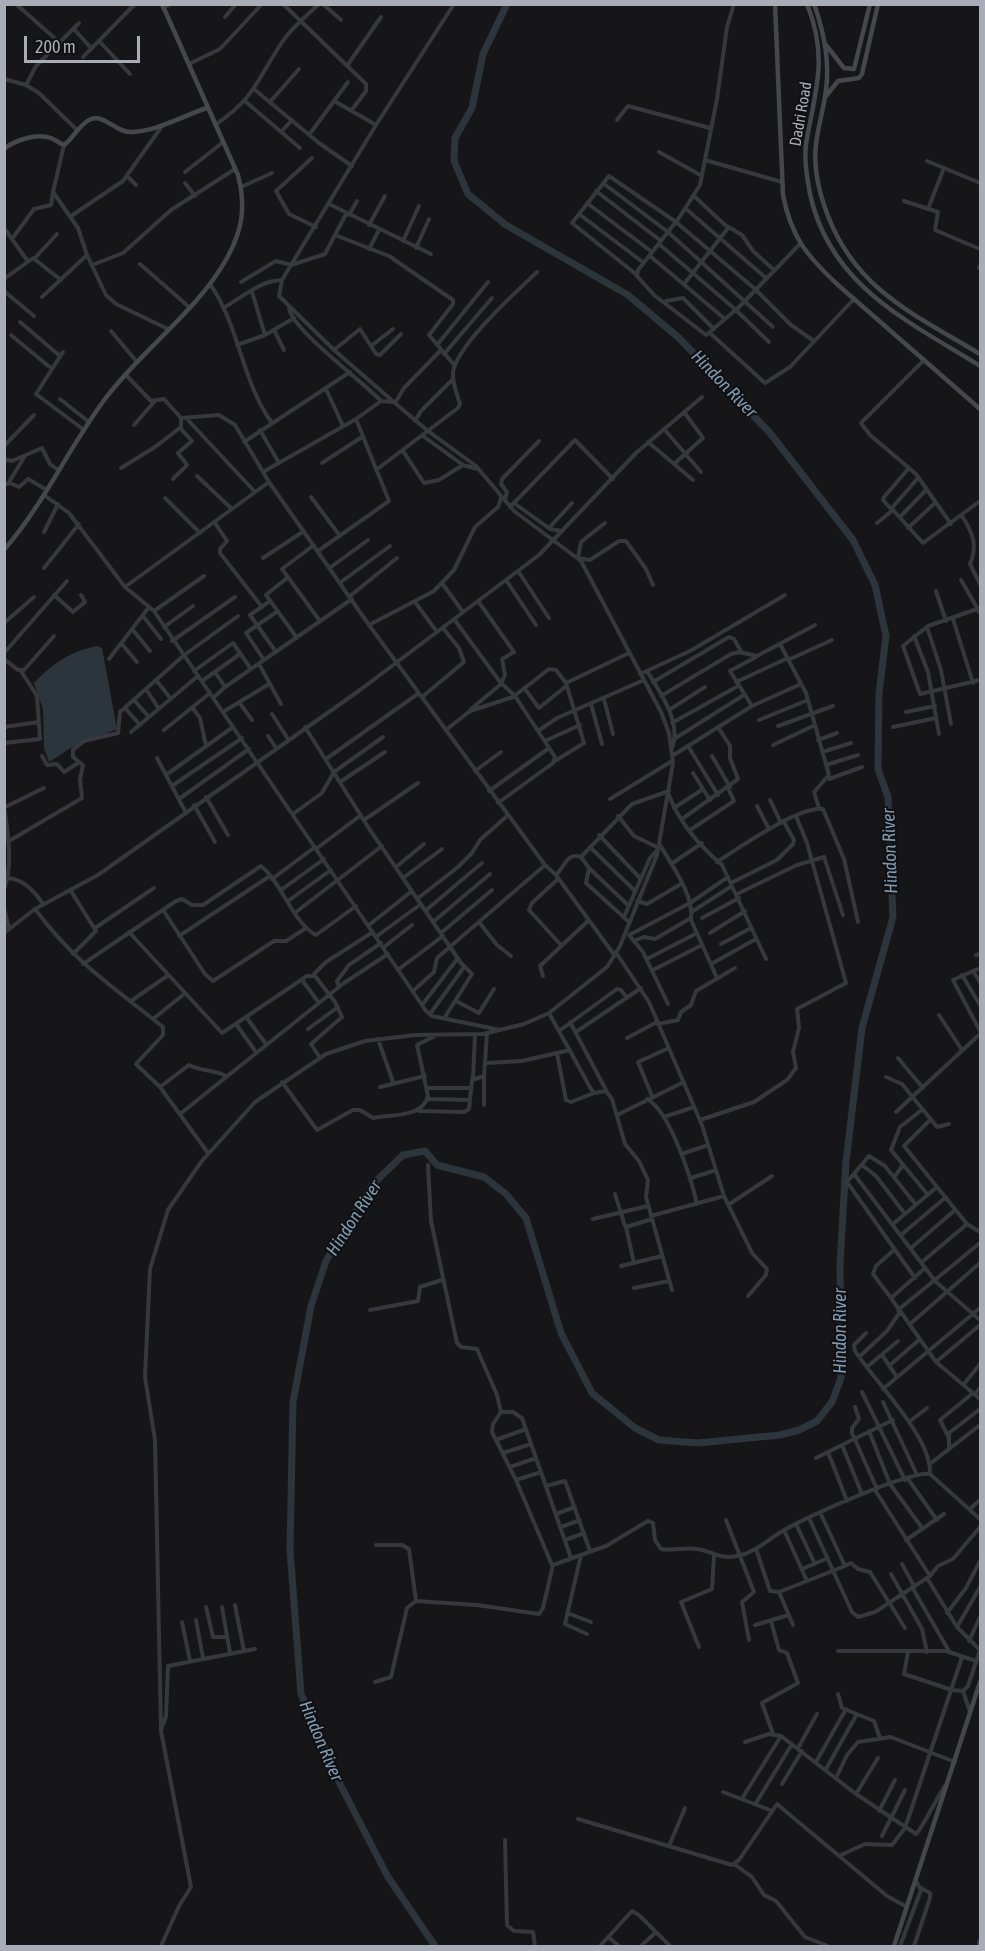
<!DOCTYPE html>
<style>
body{margin:0}
#map{position:relative;width:985px;height:1951px;overflow:hidden;background:#161618;font-family:"Asap Condensed",sans-serif}
canvas{display:block}
.frame{position:absolute;inset:0;border:6px solid #a8adb8;pointer-events:none}
.scale{position:absolute;left:24px;top:36px;width:116px;height:27px;box-sizing:border-box;border:3px solid #a8adb8;border-top:0;padding-left:8px;font-size:18px;line-height:21px;white-space:nowrap;color:#a8adb8;-webkit-text-stroke:4px #111113;paint-order:stroke}
</style>
<div id="map">
<canvas width="985" height="1951"></canvas>
<div class="frame"></div>
<div class="scale">200 m</div>
</div>
<script>
const g = document.querySelector('canvas').getContext('2d');
g.lineJoin = 'round';
function fillPath(path, color) {
  g.fillStyle = color;
  g.fill(path, 'evenodd');
}
function stroke(path, color, width, dash) {
  g.strokeStyle = color;
  g.lineWidth = width;
  g.lineCap = dash ? 'butt' : 'round';
  g.setLineDash(dash || []);
  g.stroke(path);
}
function label(font, color, halo, rows, align = 'center') {
  g.font = font + ' "Asap Condensed",sans-serif';
  g.lineWidth = 4.5;
  g.setLineDash([]);
  g.textBaseline = 'middle';
  g.strokeStyle = halo;
  g.fillStyle = color;
  for (const [text, x, y, turn = 0] of rows) {
    g.save();
    g.translate(x, y);
    g.rotate((+turn || 0) * Math.PI / 180);
    g.textAlign = isNaN(turn) ? turn : align;
    if (halo) g.strokeText(text, 0, 0);
    g.fillText(text, 0, 0);
    g.restore();
  }
}
const water = new Path2D(`
 M97,646L102,648L117,729L71,748L49,762L44,748L43,709L34,683C54,662 70,652 97,646Z`);
const river = new Path2D(`
 M435,1946L388,1877L341,1786L301,1694L290,1550L293,1402L311,1306L326,1261L373,1184L403,1155L425,1151L437,1165L484,1177L506,1194L526,1218L561,1333L592,1393L635,1428L659,1440L698,1443L780,1435L799,1430L817,1421L832,1402L841,1378L840,1263L846,1162L862,1028L893,917L888,797L878,769L879,693L886,636L875,585L853,540L770,433L679,338L628,295L506,225L468,194L454,161L455,138L472,108L483,54L507,4`);
const street = new Path2D(`
 M16,4L59,42
 M283,4L366,84V91L351,111
 M323,4L341,20
 M734,4L727,27L717,99L700,185L679,218L638,270L637,276L654,295L706,335L738,308L800,244
 M163,8L171,4
 M225,17L236,4
 M74,29L91,48
 M99,41L130,74
 M83,57L135,4
 M189,64L220,49L262,4
 M347,66L381,17
 M4,79L26,85L39,93L77,130
 M26,85L36,66L79,23
 M255,90L319,143L352,166
 M246,102L300,148
 M270,102L299,69
 M336,102L376,125
 M617,120L628,106L710,128
 M215,125C252,100 255,85 277,50C287,32 304,18 319,4
 M281,132L292,120
 M309,135L348,82
 M64,145L53,192L78,228L87,255L106,295L116,304L168,329
 M659,152L702,176
 M312,158L276,191L289,214L316,227
 M705,160L782,182
 M927,161L980,183
 M185,172L222,143
 M127,176L136,185
 M185,183L195,196
 M603,183L668,232L773,327
 M241,187L272,173
 M596,191L661,241
 M694,196L725,225L742,235L753,251L774,270
 M904,201L938,212L935,230L980,249
 M587,203L652,252
 M329,204L431,254
 M685,208L766,278
 M928,209L944,168
 M579,214L644,263
 M349,215L357,201
 M71,216L123,181L162,126
 M369,225L385,196
 M4,228L27,260
 M335,235L389,256L453,300V304L429,335L455,366
 M12,239L34,209L51,205L53,192
 M403,241L419,206
 M659,244L736,310L769,342
 M416,248L429,219
 M369,249L379,230
 M650,256L725,319
 M35,258L57,234
 M140,264L189,307
 M92,265L123,253L171,210L235,169
 M979,268L980,266
 M637,275L572,223L609,176L676,222L755,289L791,325L814,341
 M4,279L33,258L61,280
 M241,282L276,261L291,265L325,254L346,214
 M210,284C240,327 241,380 272,423
 M684,284L729,227
 M4,291L34,316
 M252,292L265,335
 M42,297L87,255
 M666,301L683,298L714,329
 M225,307C242,297 262,280 282,280
 M289,309C295,332 361,380 381,401L393,402
 M20,322L60,356
 M274,330L284,350
 M111,331L137,362
 M710,333L765,383L790,367L854,299
 M11,335L52,369
 M237,345L265,335L294,318
 M437,345L488,282
 M371,346L393,329
 M334,350L360,329L376,354L380,355L401,334
 M63,352L36,394L84,430
 M444,354L492,298
 M924,360L861,423L870,435L916,474L951,524
 M125,374L151,401L164,399L181,418L219,415L235,425L269,482L369,625L545,865L556,875C565,867 566,852 581,857L589,868L586,883L629,922
 M326,389L343,426
 M60,399L89,422
 M395,403L404,388L441,350
 M187,419L255,492
 M415,421L421,411L453,379
 M134,425L154,402
 M664,429L701,472
 M260,430L279,463
 M423,436L463,465L478,469
 M244,442L350,372
 M648,442L693,480
 M4,446L34,415
 M403,451L424,483L439,480L463,465
 M4,459L12,461L42,448L50,464L58,470
 M322,463L362,437
 M674,464L703,438L684,412
 M121,468L155,447L181,427
 M909,468L884,497L883,500L891,509L918,478
 M376,470L458,408L460,404C457,394 452,383 453,372C457,345 516,292 537,272
 M263,472L356,419L381,401
 M197,476L232,509
 M173,479L187,465L178,453L192,441L181,429V418
 M9,482L25,456
 M4,485L10,483L19,487L28,479L47,490
 M44,495L69,513L125,587L154,611L426,1011L432,1016L500,1030
 M311,497L340,536
 M165,498L200,533
 M505,500L507,492L501,484L502,479L539,441
 M514,503L550,529L561,531
 M510,507L575,440L613,479
 M962,516C973,533 978,546 970,564L980,584
 M900,517L926,490
 M215,523L227,541L220,549V553L262,607
 M605,523L581,542L578,558L590,560L619,541H626L646,569L653,585
 M877,523L893,510L923,543L980,501
 M549,528L572,503
 M908,528L935,503
 M44,532L58,504
 M314,545L282,569L320,621
 M318,551L389,501L356,419
 M263,558L304,531
 M331,567L368,540
 M44,568L79,524
 M518,571L549,618
 M287,578L266,595L297,638
 M506,580L536,625
 M961,580L980,613
 M341,582L390,546
 M442,583L463,612
 M125,587L269,482
 M936,591L946,621
 M54,595L73,612L85,602L81,595
 M350,596L397,558
 M270,601L250,615L276,652
 M415,602L437,632
 M980,608L928,626L903,646L920,694L980,680
 M154,611L204,576
 M143,616L161,639
 M454,619L500,682L515,696L555,757L553,763L498,803
 M953,619L973,683
 M4,623L34,597
 M369,625L434,591L454,570L475,527L498,507L501,498
 M164,627L193,606
 M927,627L941,670L951,724
 M132,629L150,651
 M914,636L928,672L939,734
 M172,641L235,597
 M121,643L137,662
 M780,644L806,693L829,775L814,792L819,808
 M4,653L67,581
 M4,659L18,670H24L54,636
 M109,659L149,607
 M4,660V693
 M264,660L246,633L278,611
 M788,660L832,640
 M259,664L281,704
 M194,671L233,643L251,669
 M647,671C660,692 682,722 672,748
 M215,672L225,687
 M640,674L690,651L785,595
 M156,680L171,699
 M202,681L240,654
 M653,682L729,637L734,639L742,653
 M736,682L788,658
 M146,689L159,709
 M525,689L539,708L565,687
 M661,696L731,654L739,652L757,656L815,625
 M422,697L464,662L459,648L443,628
 M213,698L225,687L352,599
 M604,699L613,734
 M134,700L149,717
 M239,702L252,720
 M591,704L602,744
 M752,706L730,671L756,657
 M192,707L200,718L206,746
 M125,708L140,725
 M471,709L501,684L505,675L502,659L514,652L478,601
 M669,710L705,687
 M223,712L269,684
 M906,712L935,706
 M272,714L288,739
 M759,720L808,700
 M672,723L738,686
 M778,726L833,706
 M4,727L39,722
 M305,727L368,827L461,963L472,974L445,1017
 M893,727L936,718
 M164,730L210,693
 M446,730L470,711L513,697L549,669L556,670L566,683L629,653
 M538,731L557,718L644,680
 M131,732L198,676
 M268,736L276,748
 M674,739L744,695
 M818,740L837,733
 M545,741L580,725
 M4,743L40,739L37,696L21,671
 M773,745L813,726
 M688,746L718,795
 M822,752L851,743
 M42,756L47,765L57,764L64,772L78,763
 M672,756L752,706L801,684
 M712,756L730,787
 M157,758L185,811
 M326,759L419,693
 M555,761L584,743L566,683
 M826,765L858,755
 M475,771L501,752
 M693,773L710,800
 M166,775L233,727
 M829,779L862,767
 M340,782L385,752
 M172,786L242,738
 M489,791L549,748
 M669,795C679,822 701,847 722,865L766,959
 M206,797L228,835
 M179,799L249,749
 M610,799L672,761
 M770,800L781,823
 M4,804C7,831 14,862 4,889
 M194,805L215,842
 M757,806L769,829
 M5,807L44,788
 M674,808L703,789
 M293,814L322,793L334,772L383,737
 M618,816L634,836L659,848L650,858L624,917
 M682,819L738,779L730,758V746L718,727
 M364,820L418,783
 M690,830L734,801L728,788
 M599,835L641,879
 M9,841L82,798L80,780L83,765L73,757V750L84,741L118,733L120,712L183,656L238,616
 M660,845C673,867 694,895 691,920L717,978
 M590,847L635,891
 M316,849L361,815
 M581,857L632,804L669,791
 M717,862C738,848 799,806 823,809L844,859L858,922
 M671,864L702,843
 M396,867L424,844
 M589,868L629,906
 M556,875L615,956
 M8,878C24,879 35,892 43,904
 M403,878L442,849
 M272,879L315,847
 M558,879L532,903L529,910L561,945
 M731,883L777,860L793,844L794,840L784,822
 M281,890L324,859
 M71,891L96,931L73,954
 M737,894L797,865L824,857L843,915
 M417,899L458,867L472,853L480,840L507,816
 M288,901L331,870
 M637,901L647,904L681,884
 M4,908L9,929
 M35,909C75,963 112,986 163,1027V1035L136,1064L160,1087L208,1153
 M163,910L205,974L213,981L274,941H286L306,928
 M425,911L482,863
 M693,911L732,886
 M296,912L382,846
 M702,918L739,898
 M433,922L490,874
 M479,922L497,945L511,956
 M369,925L412,891
 M95,928L154,888
 M129,932L222,1033L307,976H315L335,1002L342,1017L311,1044L320,1058
 M4,933L35,909L98,875L360,690L539,555L636,453L702,397
 M441,933L492,890
 M710,933L745,911
 M629,935L690,903L728,877
 M629,935L643,952L668,1004
 M179,936L270,876
 M377,936L421,904
 M636,940L644,937L655,939L691,918
 M721,944L751,928
 M384,947L412,925
 M617,954L649,1002L702,1125L724,1196L752,1253L767,1269L766,1275L748,1296
 M976,955L980,954
 M647,959L697,933
 M83,964L176,901L182,899L192,905H203L261,866C282,883 293,923 316,935L356,906
 M711,964L756,939
 M980,968L953,980L980,1031
 M399,969L443,936
 M653,970L702,945
 M973,971L980,982
 M313,975L326,962L373,932
 M962,975L980,1005
 M543,976L540,966L589,920
 M302,980L319,1003
 M339,987L337,981L349,965L381,943
 M413,991L434,972L437,958L545,865
 M131,1001L167,976
 M456,1001L479,1013L494,989
 M422,1005L458,958
 M549,1013L591,1089L594,1093L606,1091L612,1099L625,1144L639,1161L648,1180L646,1197L672,1290
 M430,1014L464,967
 M939,1015L962,1050
 M246,1017L266,1044
 M153,1019L184,994
 M570,1022L606,1090
 M236,1024L256,1052
 M658,1024L678,1020L681,1012L691,1005L696,991L735,968
 M308,1029L338,1007
 M559,1031L617,989L621,990L627,998
 M576,1032L641,988
 M627,1038L657,1022
 M378,1039L393,1082
 M557,1053L566,1100L571,1102L594,1093
 M898,1058L923,1088
 M486,1063L522,1061L570,1050
 M886,1077L902,1084L937,1127L949,1124
 M473,1078L475,1035
 M282,1082L317,1130L353,1110H360L373,1118C391,1114 423,1118 428,1096L417,1045L435,1036
 M160,1087L189,1065C202,1072 213,1069 226,1076
 M380,1087L425,1076
 M428,1088H471
 M652,1096L638,1062L669,1048
 M428,1099L470,1100
 M647,1099C670,1111 691,1178 697,1204
 M484,1105V1077
 M923,1109L900,1127L891,1150L928,1195
 M419,1111L464,1112L469,1109L472,1080L484,1076L487,1034
 M896,1112L980,1034
 M180,1114L344,983L388,954
 M617,1115L684,1082
 M664,1117L694,1107
 M931,1119L904,1146L967,1224
 M700,1120L754,1102L787,1080L796,1068L793,1052L799,1028L797,1009L846,983L807,843L796,816
 M682,1154L708,1145
 M428,1165L431,1221L457,1343L461,1347L477,1349L497,1395L501,1412L493,1424L492,1432L516,1480L552,1565
 M862,1165L876,1176L905,1214
 M854,1174L935,1281L980,1320
 M895,1176L903,1165
 M691,1178L716,1170
 M615,1194L625,1226
 M728,1205L772,1176
 M651,1216L724,1196
 M593,1219L648,1206
 M893,1224L937,1187
 M901,1235L946,1197
 M911,1248L955,1210
 M922,1262L967,1224L980,1232
 M634,1263L626,1227L652,1219
 M621,1266L662,1256
 M925,1268L891,1298L936,1362L980,1399
 M915,1278L847,1182L869,1156L885,1166L916,1205
 M634,1288L669,1281
 M891,1298L873,1274L876,1266L895,1249
 M370,1310L418,1301L420,1287L442,1280
 M898,1310L980,1243
 M910,1324L980,1263
 M866,1333L854,1345L855,1351C875,1382 932,1437 930,1474L980,1519
 M882,1355L897,1377
 M859,1357L887,1331L900,1312
 M936,1362L980,1325
 M889,1366L920,1339
 M867,1367L898,1341
 M964,1384L980,1364
 M883,1389L980,1308
 M862,1392L905,1480
 M975,1394L980,1388
 M883,1402L917,1475
 M855,1407L859,1419L852,1428V1433L877,1489
 M501,1412H513L522,1418L571,1558
 M909,1422L927,1408
 M869,1431L890,1484L923,1529
 M948,1436L940,1420L973,1393
 M496,1440L526,1429
 M949,1447V1433L980,1409
 M828,1452L847,1501
 M503,1453L531,1444
 M816,1458L842,1445
 M931,1463L980,1425
 M510,1467L536,1458
 M908,1479L937,1520
 M516,1480L541,1472
 M546,1486L565,1481L590,1551
 M875,1490L930,1576
 M862,1494L842,1445L893,1420
 M971,1508L980,1500
 M556,1514L575,1507
 M809,1518L852,1612L858,1617L875,1612L930,1576L938,1566L953,1559L980,1527
 M726,1520L754,1592L742,1602L749,1640
 M796,1524L815,1564
 M561,1527L580,1520
 M784,1530L807,1581
 M565,1540L584,1533
 M906,1540L944,1514
 M376,1545H402L409,1549L416,1601L477,1605L539,1614L543,1608L553,1565L606,1546L648,1521L653,1523L655,1540L661,1549C673,1551 685,1547 697,1549C713,1551 718,1560 737,1556C754,1553 766,1541 781,1532C804,1518 908,1471 930,1474
 M756,1549L770,1591L779,1592
 M581,1555L565,1624L587,1634
 M902,1564L914,1586
 M845,1566L851,1563L858,1569L870,1572L905,1628
 M802,1569L828,1558
 M891,1574L922,1629L927,1652
 M927,1578L957,1627L980,1650
 M912,1587L949,1651
 M235,1605L244,1651
 M206,1607L213,1637H227
 M222,1607L230,1653
 M567,1613L591,1622
 M947,1613L966,1588L980,1561
 M196,1620L203,1658
 M771,1621L779,1650L787,1653L798,1683L762,1703L773,1734
 M182,1622L190,1661
 M755,1625L789,1615
 M793,1625L779,1592L845,1566L820,1512
 M957,1627L980,1587
 M969,1641L980,1617
 M699,1647L681,1602L712,1589L714,1556
 M838,1651H946L976,1661
 M908,1652L904,1674L952,1690L963,1691L968,1686L980,1650
 M375,1682L391,1677L407,1608L416,1601
 M963,1691L970,1712
 M838,1694L842,1708L874,1721L880,1738
 M161,1730L166,1716L168,1666L255,1649
 M745,1742L769,1734L781,1736L856,1794L916,1834C921,1831 938,1795 945,1786
 M798,1748L817,1714
 M816,1762L846,1709
 M826,1769L857,1714
 M836,1778L847,1755L858,1742L891,1737L955,1762
 M782,1784L802,1751
 M723,1792L770,1810
 M856,1794L878,1758
 M743,1797L781,1736
 M756,1803L792,1744
 M879,1811L895,1780
 M578,1819L732,1865L739,1860L777,1804L887,1896L907,1907
 M882,1836L905,1790
 M505,1840L507,1925L514,1931L533,1932L535,1946
 M669,1846L685,1808
 M841,1855L865,1844L892,1845L905,1828L962,1657
 M734,1864L752,1877L764,1895L776,1901L805,1937L828,1946
 M608,1937L619,1946
 M161,1946L179,1906L191,1887L161,1731L155,1440L145,1377L150,1269L168,1210L201,1162L255,1102L326,1054L365,1041L415,1035L483,1034L524,1024L549,1013L607,967L620,946L657,855L673,763L669,733L661,712L581,561L514,511L476,466L428,431L395,403L334,350L279,296L282,280L291,265L376,125L454,4
 M600,1946L632,1911L639,1915L670,1946
 M641,1946L656,1932
 M900,1946L921,1890L916,1881
 M914,1946L930,1898V1893L921,1888`);
const secondary = new Path2D(`
 M775,4L783,195C791,237 807,256 838,285L980,409
 M807,4C829,59 815,91 806,144C804,160 807,177 810,194C830,286 908,321 980,366
 M814,4C824,32 830,61 826,90C824,108 818,126 816,144C813,169 819,193 828,216C857,291 916,315 980,354
 M826,45L844,68L854,69L870,4
 M826,96L838,81L859,78L862,74L878,4
 M4,149C15,140 37,133 51,138C56,140 59,143 64,145C74,138 79,124 91,119C104,114 117,133 131,132C158,131 182,116 207,108
 M4,550C44,504 69,447 105,399C142,349 197,312 227,258C243,229 246,206 238,175L162,4
 M894,1946L980,1682
 M979,1946L980,1941`);
const streetNames = [
 ["Dadri Road",801,114,-80]
];
const waterNames = [
 ["Hindon River",724,384,46],
 ["Hindon River",890,851,-92],
 ["Hindon River",354,1218,-57],
 ["Hindon River",840,1331,-90],
 ["Hindon River",321,1741,67]
];
fillPath(water, '#2c353c');
stroke(river, '#2c353c', 7);
stroke(street, '#37383d', 4);
stroke(secondary, '#45474d', 4.5);
label('16px', '#a8adb8', '#111113', streetNames);
label('italic 18px', '#7f9bb3', '#111113', waterNames);
</script>
